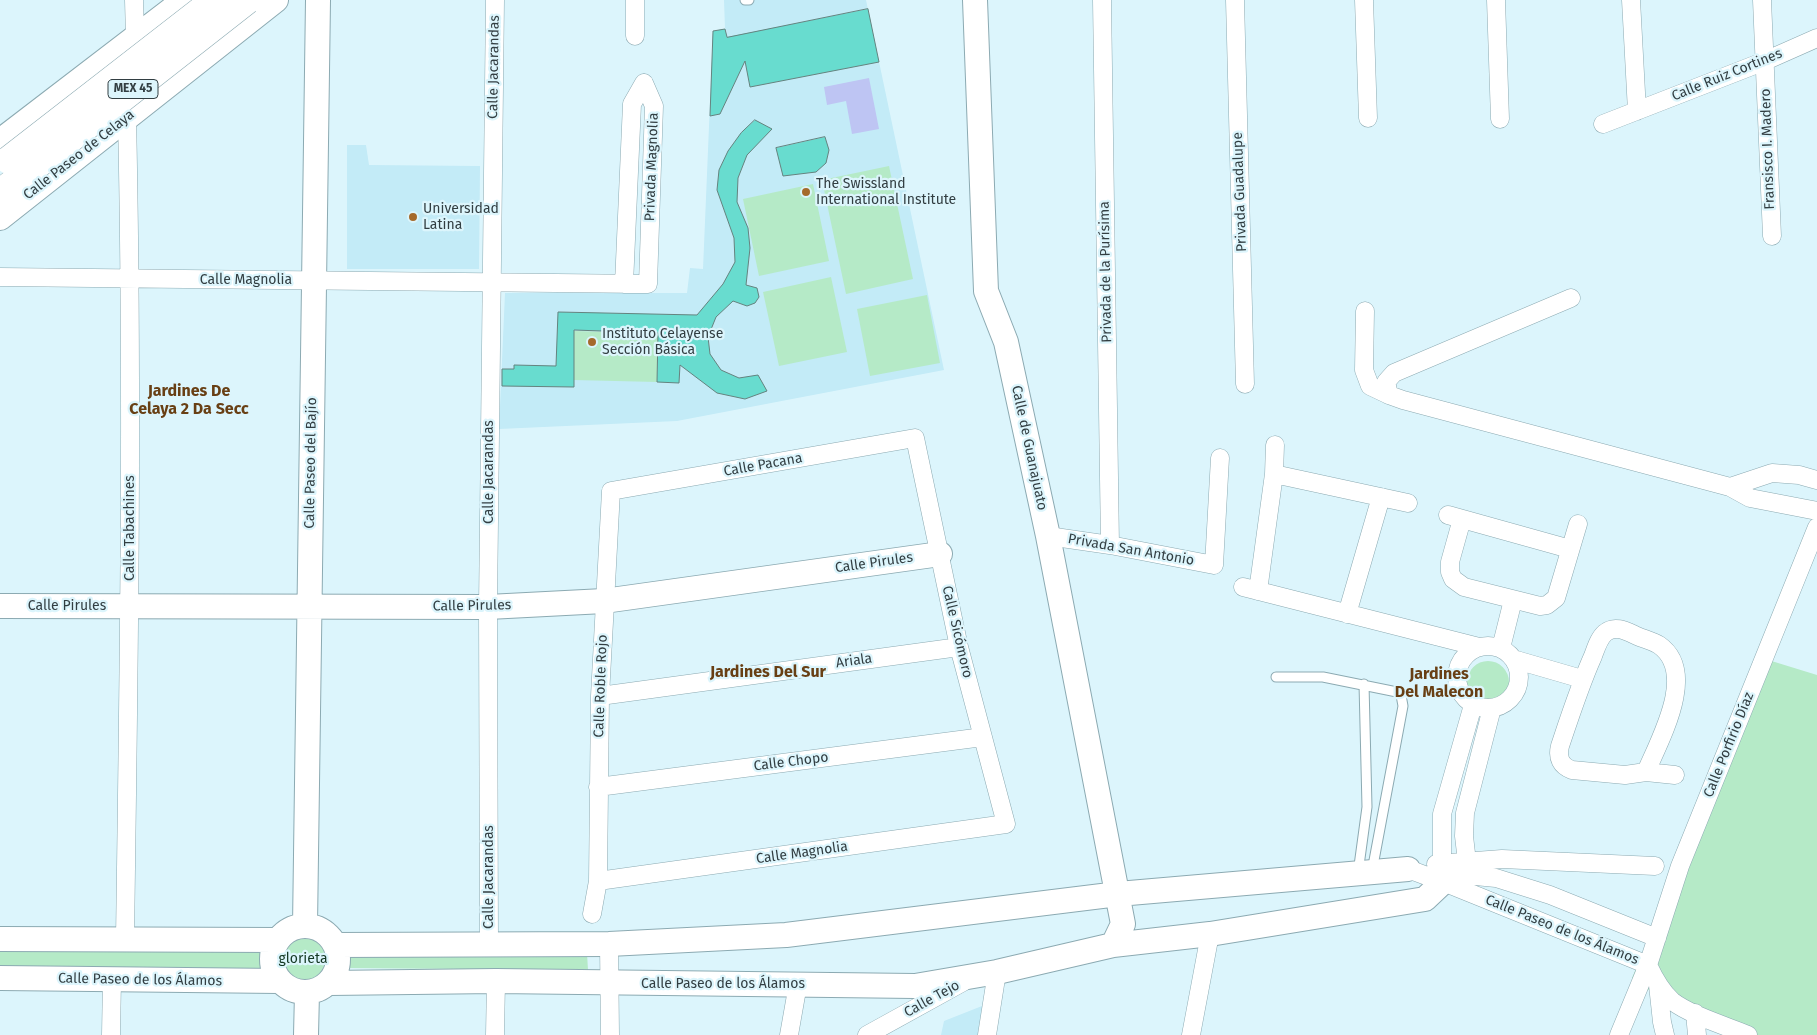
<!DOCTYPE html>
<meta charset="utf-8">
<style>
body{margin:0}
canvas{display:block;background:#dcf5fc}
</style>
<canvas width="1817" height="1035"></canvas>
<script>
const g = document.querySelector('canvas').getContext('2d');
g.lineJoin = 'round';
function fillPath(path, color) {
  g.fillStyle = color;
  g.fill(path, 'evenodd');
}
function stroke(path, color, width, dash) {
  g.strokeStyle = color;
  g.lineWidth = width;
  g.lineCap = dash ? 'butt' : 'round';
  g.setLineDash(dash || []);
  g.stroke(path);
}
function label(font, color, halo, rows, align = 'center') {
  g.font = font + ' "Fira Sans",sans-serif';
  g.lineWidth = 4.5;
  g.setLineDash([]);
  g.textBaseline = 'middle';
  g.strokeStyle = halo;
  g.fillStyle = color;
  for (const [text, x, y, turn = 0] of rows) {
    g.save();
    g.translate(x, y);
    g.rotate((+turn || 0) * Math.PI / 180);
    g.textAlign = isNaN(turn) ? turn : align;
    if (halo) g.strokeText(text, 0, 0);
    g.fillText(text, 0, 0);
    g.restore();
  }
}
const built = new Path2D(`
 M724,0H866L944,370L677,421L499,429L505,293H687L690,268L703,269L713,31L725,29Z
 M347,145H366L369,165L480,166L479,269H347Z
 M982,1006L989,1010L986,1035H941L944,1021Z`);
const green = new Path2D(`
 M889,166L913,279L846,294L822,180Z
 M813,184L829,261L759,276L743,199Z
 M831,277L847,352L779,366L763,292Z
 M927,295L940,363L870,376L857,309Z
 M574,331L658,333L657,382L573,380Z
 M1765,659L1817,675V1035H1748L1661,999L1632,978Z
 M1467 682a21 21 0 1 1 42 0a21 21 0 1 1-42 0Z
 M304,934C308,936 315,938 318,941C344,966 298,1003 282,970C280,965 281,956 281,950L290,939Z
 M0,945H262V969L0,968Z
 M343,952L587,953L588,970L344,968L346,961Z`);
const water = new Path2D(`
 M869,78L879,129L852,134L846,101L827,105L824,87Z`);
const building = new Path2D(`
 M868,9L879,62L750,87L745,61L720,114L710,116L713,31L725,29L727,37Z
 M755,120L772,129L747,155L738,178L737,202L748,228L750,248L746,285L757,288L759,297L755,303L747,306L733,301L716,317L708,337L710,354L721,370L739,378L758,375L767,391L745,399L717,393L680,365L679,383L657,382L658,333L574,330V387L502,386V369H514V365L556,366L558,312L697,315L723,284L735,262L734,238L717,190L719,170L728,151L741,133Z
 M825,137L829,150L826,163L816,172L783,176L776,148Z`);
const lane = new Path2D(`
 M745,0H749
 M1276,677H1323L1397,692L1401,695L1403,706L1372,871
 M1358,873L1367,807L1364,684`);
const street = new Path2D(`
 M134,0L135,36
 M1102,0L1110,545
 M1235,0L1245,384
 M1364,0L1368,118
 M1496,0L1500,119
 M1631,0L1637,111
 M1762,0L1772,236
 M635,36V0
 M1603,124L1765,61L1817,38
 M0,277L648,284L654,106L644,83
 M624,284L632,104L644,83
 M1571,298L1394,373L1386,382L1389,395L1403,400L1730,487L1772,473L1799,475L1817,480
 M1365,311L1364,370L1370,386L1389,395
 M1274,474L1408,503
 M1730,487L1750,498L1817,511
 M1448,515L1570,549
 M1462,519L1450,562V572L1453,579L1464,587L1540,606L1547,605L1556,598L1578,524
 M1048,536L1110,545L1214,565L1220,458
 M1243,587L1479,647
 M1258,591L1274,474L1275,445
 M1347,614L1381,497
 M1457 677a31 31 0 1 1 62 0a31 31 0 1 1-62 0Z
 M1501,648L1513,600
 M1513,659L1582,679
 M600,696L959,647
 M1646,772C1660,739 1698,672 1659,645C1653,641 1644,639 1637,636C1628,632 1615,624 1605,633C1599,638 1596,648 1593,656C1580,685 1570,716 1560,746C1557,758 1561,766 1572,770L1625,775L1646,772L1675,775
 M598,787L983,737
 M1467,862L1464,836L1465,813L1492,708
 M1442,863V814L1473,705
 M1436,864L1502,859L1655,866
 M1408,869L1443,882L1648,965C1654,978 1661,991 1672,1001C1690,1015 1726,1026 1748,1035
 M1434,872L1496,878L1550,895L1657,938
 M592,914L598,881L600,696L611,491L915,438L959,647L1006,824L598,881
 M125,939C129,665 133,391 127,117
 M489,944L488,607L495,0
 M609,944L610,1035
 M1658,985L1662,1022L1665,1035
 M1695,1013L1697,1035
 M111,1035L112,979
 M495,1035L496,981
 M789,1035L798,984
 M867,1035L963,982
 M987,1035L997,972
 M1191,1035L1210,934
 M1619,1035L1648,965L1680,866L1817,527`);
const secondary = new Path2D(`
 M0,141L184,0
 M0,218L276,0
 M0,606L488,607L604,601L940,554
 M305,926L318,0
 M272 959a33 33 0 1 1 66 0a33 33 0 1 1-66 0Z
 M0,939L278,940
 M335,945L609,944L786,935L1118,894L1408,869
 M1113,945L1210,934L1425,899L1443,882
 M0,978L279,981
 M329,983L496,981L915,986L997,972L1113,945L1123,924L1048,536L1006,342L986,291L975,0
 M306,1035L307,993`);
const primary = new Path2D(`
 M0,193L20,178`);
const primaryBridge = new Path2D(`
 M9,160L215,0
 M20,178L247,0`);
const markers = [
 [806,192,5,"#a56a2b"],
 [413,217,5,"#a56a2b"],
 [592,342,5,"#a56a2b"]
];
const shields = [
 [133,89,50]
];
const shieldNames = [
 ["MEX 45",133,89]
];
const streetNames = [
 ["Calle Jacarandas",494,67,-89],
 ["Calle Ruiz Cortines",1727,75,-22],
 ["Fransisco I. Madero",1768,149,-92],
 ["Calle Paseo de Celaya",79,155,-38],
 ["Privada Magnolia",652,167,-88],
 ["Privada Guadalupe",1240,192,-92],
 ["Privada de la Purísima",1106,272,-91],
 ["Calle Magnolia",246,280],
 ["Calle de Guanajuato",1029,448,78],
 ["Calle Paseo del Bajío",311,463,-89],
 ["Calle Pacana",763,465,-10],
 ["Calle Jacarandas",489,472,-90],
 ["Calle Tabachines",130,528,-90],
 ["Privada San Antonio",1131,550,10],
 ["Calle Pirules",874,563,-8],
 ["Calle Pirules",67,606],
 ["Calle Pirules",472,606,-1],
 ["Calle Sicómoro",957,632,77],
 ["Ariala",854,661,-8],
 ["Calle Roble Rojo",601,686,-88],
 ["Calle Porfirio Díaz",1729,745,-68],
 ["Calle Chopo",791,762,-7],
 ["Calle Magnolia",802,853,-8],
 ["Calle Jacarandas",489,877,-90],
 ["Calle Paseo de los Álamos",1562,930,22],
 ["Calle Paseo de los Álamos",140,980,1],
 ["Calle Paseo de los Álamos",723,984],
 ["Calle Tejo",932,999,-29]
];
const poiNames = [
 ["The Swissland",816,184],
 ["International Institute",816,200],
 ["Universidad",423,209],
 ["Latina",423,225],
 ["Instituto Celayense",602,334],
 ["Sección Básica",602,350]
];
const parkNames = [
 ["glorieta",303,959]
];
const quarterNames = [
 ["Jardines De",189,392],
 ["Celaya 2 Da Secc",189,410],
 ["Jardines Del Sur",768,673],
 ["Jardines",1439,675],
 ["Del Malecon",1439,693]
];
fillPath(built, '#c3ebf7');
fillPath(green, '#b5eac7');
fillPath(water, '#bec5f3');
fillPath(building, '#68dccf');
stroke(building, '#65837f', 1);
stroke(lane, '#8caab2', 11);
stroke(street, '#8caab2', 19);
stroke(secondary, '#8caab2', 26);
stroke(primary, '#8caab2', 29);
stroke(lane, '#fff', 9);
stroke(street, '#fff', 18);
stroke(secondary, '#fff', 24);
stroke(primary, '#fff', 28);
stroke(primaryBridge, '#8caab2', 29, []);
stroke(primaryBridge, '#fff', 28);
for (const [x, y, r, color] of markers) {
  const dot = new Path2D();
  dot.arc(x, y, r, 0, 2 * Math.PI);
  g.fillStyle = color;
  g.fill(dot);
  stroke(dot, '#dcf5fc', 2);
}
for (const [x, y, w] of shields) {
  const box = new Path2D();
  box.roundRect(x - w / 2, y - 9.5, w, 19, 4);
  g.fillStyle = '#dcf5fc';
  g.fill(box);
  stroke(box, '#323e42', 1);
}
label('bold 12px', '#323e42', null, shieldNames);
label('14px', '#323e42', '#dcf5fc', streetNames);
label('14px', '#323e42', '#dcf5fc', poiNames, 'left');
label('14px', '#143723', '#dcf5fc', parkNames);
label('bold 16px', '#683f14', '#dcf5fc', quarterNames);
</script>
